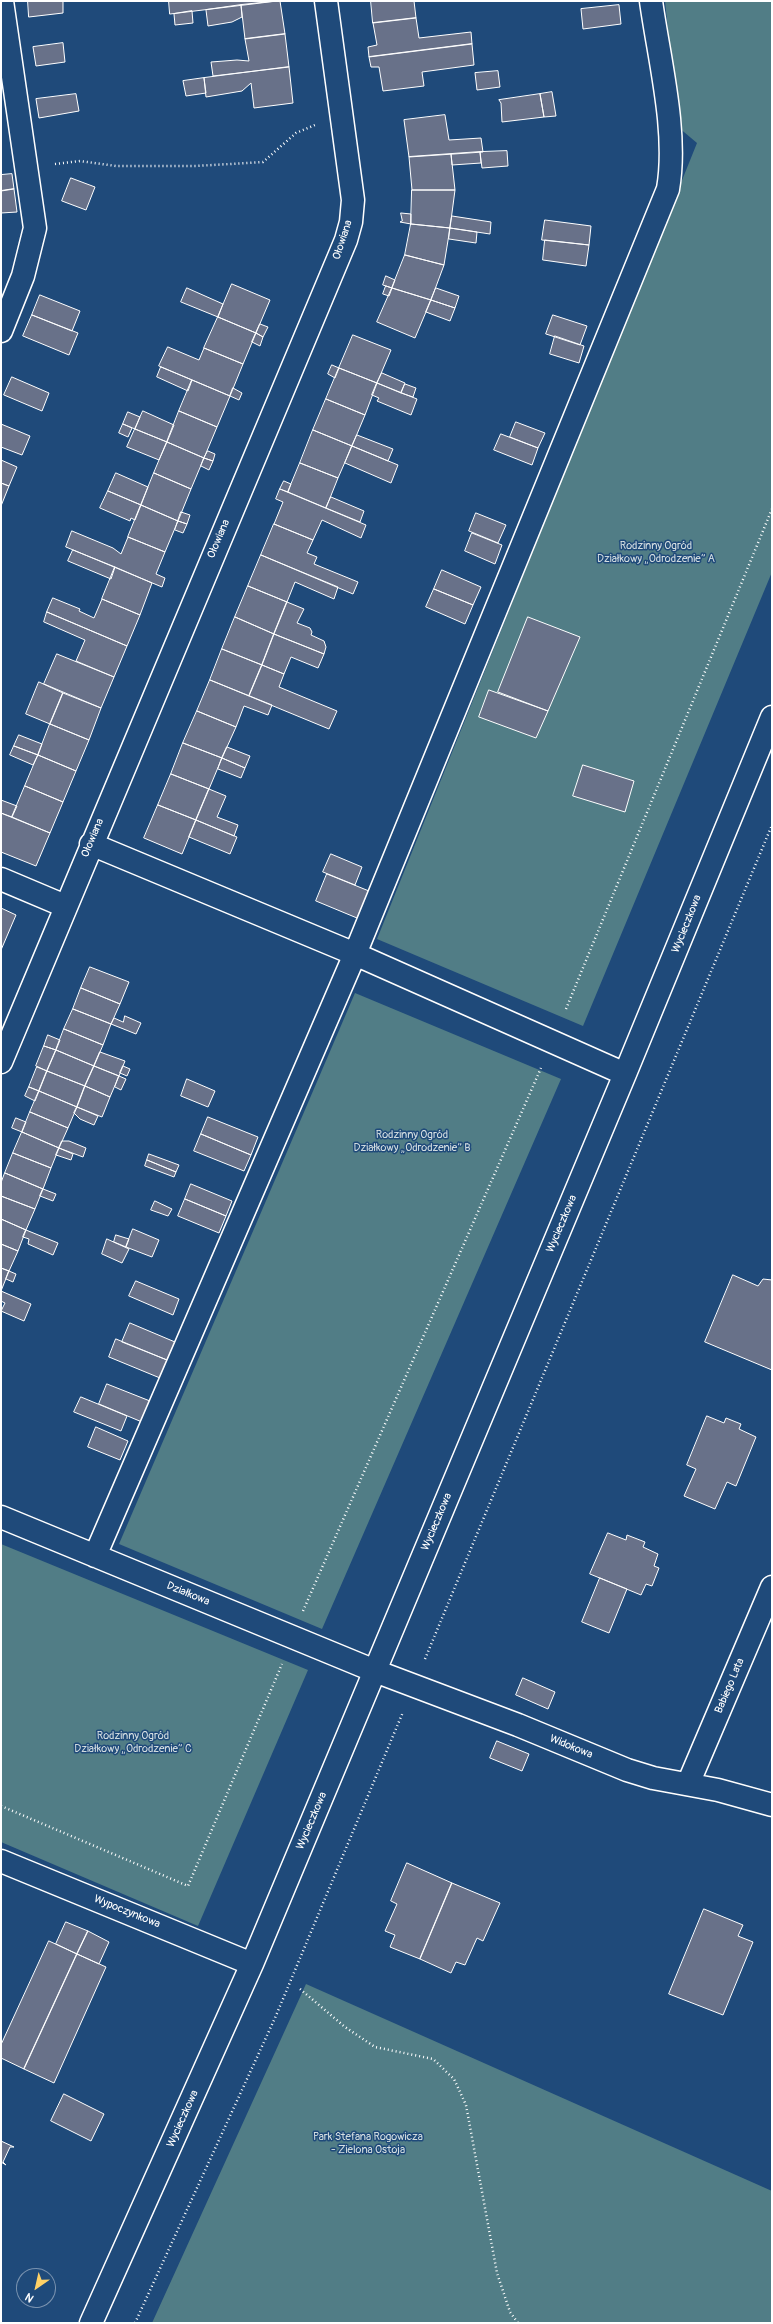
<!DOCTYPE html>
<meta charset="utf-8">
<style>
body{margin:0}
#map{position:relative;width:773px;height:2324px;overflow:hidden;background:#1f4a7a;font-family:Pangolin,sans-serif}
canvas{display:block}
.frame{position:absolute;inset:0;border:2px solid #fff;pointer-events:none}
.north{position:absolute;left:16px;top:2268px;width:40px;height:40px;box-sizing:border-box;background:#1f4a7a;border:1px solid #7992af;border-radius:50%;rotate:214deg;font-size:11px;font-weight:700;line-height:16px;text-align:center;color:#fff}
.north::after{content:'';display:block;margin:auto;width:14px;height:18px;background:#ffd166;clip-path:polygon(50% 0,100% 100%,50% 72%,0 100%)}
</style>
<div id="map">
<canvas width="773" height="2324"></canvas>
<div class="frame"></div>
<div class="north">N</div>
</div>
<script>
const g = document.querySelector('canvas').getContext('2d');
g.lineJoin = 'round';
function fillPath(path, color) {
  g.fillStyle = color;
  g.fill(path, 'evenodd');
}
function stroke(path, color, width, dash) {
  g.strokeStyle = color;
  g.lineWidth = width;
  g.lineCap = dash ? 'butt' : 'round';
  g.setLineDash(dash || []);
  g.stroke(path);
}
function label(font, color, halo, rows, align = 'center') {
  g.font = font + ' Pangolin,sans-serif';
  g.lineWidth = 3;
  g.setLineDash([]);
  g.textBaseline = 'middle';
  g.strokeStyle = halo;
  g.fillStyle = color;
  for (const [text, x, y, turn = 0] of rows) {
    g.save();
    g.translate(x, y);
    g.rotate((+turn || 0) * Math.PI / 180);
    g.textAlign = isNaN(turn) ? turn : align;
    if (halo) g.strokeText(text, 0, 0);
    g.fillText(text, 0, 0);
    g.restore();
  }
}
const green = new Path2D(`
 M665,1H772V572L583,1026L377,939L697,143L678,127Z
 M355,993L561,1079L322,1629L119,1544Z
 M1,1544L308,1670L198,1926L1,1842Z
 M306,1984L772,2191V2323H152Z`);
const building = new Path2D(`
 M28,1H63V13L29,17Z
 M169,1H277L170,14Z
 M280,1L285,34L245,39L241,5Z
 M371,1H414L416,18L373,23Z
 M241,5L242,17L232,22L208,26L206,10Z
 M619,5L621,24L583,29L581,9Z
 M192,11L193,23L175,25L174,14Z
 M416,18L419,38L471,32L472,44L369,57L368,47L377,45L373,23Z
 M285,34L289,67L213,76L211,62L237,60L249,61L245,39Z
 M63,43L65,62L36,66L33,47Z
 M472,44L474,65L422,72L424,86L383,91L379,67H371L369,57Z
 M289,67L293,103L254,108L251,83L242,91L206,97L204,78Z
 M498,71L500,87L477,90L475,73Z
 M204,78L206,93L186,96L183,81Z
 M552,92L556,116L544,117L540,94Z
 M76,94L79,111L39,118L36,99Z
 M540,94L544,117L502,122L501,103L499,100Z
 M445,115L449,140L481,138L483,152L409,157L404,120Z
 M507,151L508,166L482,168L480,152Z
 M480,152L481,163L452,165L451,154Z
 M451,154L455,190H412L409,157Z
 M12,174L14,189L1,191V175Z
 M71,178L95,187L86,210L62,201Z
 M14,189L17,212L1,213V191Z
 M412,190H455L450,228L411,224Z
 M401,213L411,214V224L400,222L402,221Z
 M452,216L491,222L490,234L450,228Z
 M545,220L591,226L589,245L542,240Z
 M411,224L450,228L444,265L405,255Z
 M450,228L477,232L476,243L449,239Z
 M545,240L589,245L586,266L543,260Z
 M405,255L444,265L431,300L392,288Z
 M386,276L395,280L392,288L383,285Z
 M232,284L270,300L256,333L218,317Z
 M386,286L392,288L389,296L383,294Z
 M187,288L223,304L218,317L181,302Z
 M392,288L431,300L415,338L377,322Z
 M436,288L459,296L455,308L431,300Z
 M40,295L80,311L72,331L32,315Z
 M431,300L455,308L450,321L426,312Z
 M32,315L78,333L69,355L23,336Z
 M553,315L587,326L580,345L546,334Z
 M218,317L256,333L243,364L204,348Z
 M260,324L268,327L263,337L256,333Z
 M256,333L263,337L260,346L252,342Z
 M353,335L391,350L377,383L339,368Z
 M555,336L584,346L579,363L550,354Z
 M168,347L199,360L204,348L243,364L230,396L159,366Z
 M332,365L339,368L335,378L328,374Z
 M161,367L192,380L188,391L157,377Z
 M339,368L377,383L365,415L326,399Z
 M382,373L405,383L401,393L377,383Z
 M12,377L49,393L42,411L4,395Z
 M192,380L230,396L217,427L179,411Z
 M377,383L417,399L411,415L377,401L379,398L372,395Z
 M405,384L416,388L413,397L401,393Z
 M233,388L242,393L239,400L230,396Z
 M326,399L365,415L352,446L313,430Z
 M143,411L174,425L167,442L135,429Z
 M179,411L217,427L204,458L167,442Z
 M128,412L140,417L135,429L123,424Z
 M516,422L545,433L538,448L510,437Z
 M1,424L30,436L22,455L1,447Z
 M123,424L132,428L128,437L119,433Z
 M135,429L167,442L159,460L127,447Z
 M313,430L352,446L338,478L300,463Z
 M501,434L538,448L532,465L494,450Z
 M357,435L393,449L388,461L352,446Z
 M167,442L204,458L191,489L154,473Z
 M352,446L398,465L391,483L345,463Z
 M208,451L215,454L213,461L204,458Z
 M204,458L213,461L209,470L201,466Z
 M1,460L17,467L9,486L1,483Z
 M300,463L338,478L326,508L288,492Z
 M116,473L148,487L141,505L108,491Z
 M154,473L191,489L178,521L141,505Z
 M284,481L291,484L288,492L280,489Z
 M1,483L9,486L1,506Z
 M280,489L366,525L361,538L322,520L313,540L274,524L283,502L276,499Z
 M108,491L141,505L135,520L131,518L130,521L100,508Z
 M331,497L364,511L360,522L326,508Z
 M141,505L178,521L165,552L128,537Z
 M181,512L190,515L187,524L178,521Z
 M476,513L506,525L498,543L469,531Z
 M178,521L187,524L183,533L175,530Z
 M274,524L313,540L307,553L317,557L314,564L358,582L353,594L261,555Z
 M72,531L113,548L121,554L128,537L165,552L156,574L165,578L162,587L66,547Z
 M472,533L502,545L495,564L465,551Z
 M73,550L115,567L111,579L68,561Z
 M261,555L338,587L334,599L295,582L287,602L248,586Z
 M115,567L152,583L140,615L102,599Z
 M442,570L481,587L473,605L434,589Z
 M248,586L287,602L274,634L235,617Z
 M434,589L473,605L465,624L426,607Z
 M53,598L80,609L79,611L94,618L102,599L140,615L127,646L47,612Z
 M287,602L304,609L297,623L310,628L312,632L311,635L324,641L326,647L324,654L274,634Z
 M47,612L127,646L114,677L76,661L85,640L44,622Z
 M235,617L274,634L262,665L222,649Z
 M528,617L580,637L548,711L498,692Z
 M274,634L324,654L318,668L291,657L284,674L262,665Z
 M222,649L262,665L249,696L210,680Z
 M57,654L114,677L101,708L44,684Z
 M262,665L284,674L279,687L337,711L329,729L249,696Z
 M210,680L272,705L268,715L244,706L236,727L197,711Z
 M39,682L63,693L50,724L26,714Z
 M489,690L548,711L536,738L479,717Z
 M63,693L101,708L89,740L50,724Z
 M197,711L236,727L222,758L183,743Z
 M50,724L89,740L76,771L38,755Z
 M19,735L42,744L38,755L14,746Z
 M183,743L222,758L209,789L171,774Z
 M14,746L38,755L33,765L10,755Z
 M227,747L250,756L245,768L222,758Z
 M38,755L76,771L63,802L25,786Z
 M222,758L245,768L241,778L218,769Z
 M583,765L634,781L625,812L573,796Z
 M171,774L209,789L196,820L158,805Z
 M25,786L63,802L50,833L12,817Z
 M209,789L226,796L217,817L238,825L234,836L196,820Z
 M1,800L17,806L12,817L1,813Z
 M158,805L196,820L182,854L144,838Z
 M1,813L50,833L36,866L1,852Z
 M196,820L237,837L230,854L189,837Z
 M331,854L362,867L355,885L323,872Z
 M327,874L369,891L357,918L316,901Z
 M1,908L16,915L1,950Z
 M90,967L129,982L120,1004L81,988Z
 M81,988L120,1004L111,1024L73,1009Z
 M73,1009L111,1024L103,1045L64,1029Z
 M125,1016L141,1023L136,1034L111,1024L114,1018L123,1022Z
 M64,1029L103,1045L94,1066L56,1050Z
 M48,1035L60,1040L56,1050L44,1046Z
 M44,1046L56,1050L47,1071L36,1066Z
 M56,1050L94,1066L85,1086L47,1071Z
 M100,1052L125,1061L119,1076L94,1066Z
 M94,1066L119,1076L110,1097L85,1086Z
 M123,1066L130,1069L127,1076L120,1073Z
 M37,1067L47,1071L39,1091L29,1087Z
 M47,1071L85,1086L77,1107L39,1091Z
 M119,1076L126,1079L121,1090L115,1087Z
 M187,1079L215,1091L208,1107L181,1096Z
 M85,1086L110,1097L102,1117L77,1107Z
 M29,1087L39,1091L35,1101L25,1096Z
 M39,1091L77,1107L68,1128L30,1112Z
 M77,1107L98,1116L94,1125L80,1119L74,1113Z
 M30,1112L68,1128L59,1148L22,1132Z
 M208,1117L258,1137L251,1155L201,1134Z
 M16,1118L26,1122L22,1132L12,1128Z
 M22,1132L59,1148L51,1168L13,1153Z
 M201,1134L251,1155L244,1171L194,1151Z
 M62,1141H69L86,1148L83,1157L59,1148Z
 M59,1148L73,1154L71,1160L56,1155Z
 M13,1153L51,1168L43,1189L5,1173Z
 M149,1154L179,1165L176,1172L147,1160Z
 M147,1160L176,1172L174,1177L145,1166Z
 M5,1173L43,1189L35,1209L1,1196V1183Z
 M191,1184L232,1201L226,1216L185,1199Z
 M43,1189L56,1194L53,1201L40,1196Z
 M1,1196L35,1209L26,1230L1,1219Z
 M185,1199L226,1216L219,1233L178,1216Z
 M155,1201L172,1209L168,1216L151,1210Z
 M1,1219L26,1230L18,1251L1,1244Z
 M133,1229L159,1240L152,1257L126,1247Z
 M26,1230L58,1243L53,1255L28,1244L29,1239L23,1237Z
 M116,1235L129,1239L126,1247L114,1242Z
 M107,1239L129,1249L122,1263L102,1254Z
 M1,1244L18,1251L9,1271L1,1268Z
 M1,1268L9,1271L1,1291Z
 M9,1271L16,1274L13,1282L6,1279Z
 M733,1275L758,1286L763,1279L772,1280V1370L705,1342Z
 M136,1281L179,1299L173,1315L129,1296Z
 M1,1291L31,1304L24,1321L1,1311L5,1303L1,1301Z
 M130,1323L175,1342L167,1360L122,1342Z
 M116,1339L167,1360L160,1378L109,1357Z
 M107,1384L150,1401L142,1422L99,1404Z
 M81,1397L127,1416L121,1431L74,1412Z
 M707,1416L724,1423L726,1418L741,1424L739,1429L756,1437L736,1486L727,1482L715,1509L684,1496L696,1469L687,1465Z
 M96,1427L128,1441L120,1460L88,1447Z
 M608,1533L626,1540L627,1535L645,1542L643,1547L658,1554L654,1566L659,1568L652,1586L646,1584L641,1595L590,1574Z
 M600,1578L627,1589L609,1633L582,1622Z
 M523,1678L555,1692L548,1709L516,1695Z
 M497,1741L529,1754L522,1771L490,1758Z
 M407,1863L452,1883L420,1959L390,1947L395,1935L385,1931L397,1904L391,1901Z
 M452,1883L500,1903L483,1941L477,1938L465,1965L456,1962L451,1973L420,1959Z
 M704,1909L743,1925L738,1936L753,1942L723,2015L669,1994Z
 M66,1922L88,1931L77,1954L56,1944Z
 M88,1931L109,1942L99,1964L77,1954Z
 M49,1941L77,1954L24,2069L1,2058V2045Z
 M77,1954L106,1967L54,2083L24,2069Z
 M64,2094L104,2114L91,2141L51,2121Z
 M1,2141L14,2147H10L3,2162L6,2165L1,2162Z`);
const path = new Path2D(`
 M55,164L80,161L116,166H196L263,162L296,133L315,125
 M566,1009L772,509
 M303,1611L541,1068
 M425,1659L772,825
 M1,1806L188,1886L282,1664
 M300,1989L345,2027L375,2047L433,2059L454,2079L466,2105L497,2273L510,2312L518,2323
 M135,2323L275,2018L403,1712`);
const minor = new Path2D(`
 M1,331L23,276L35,228L2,1
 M91,844L355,954L625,1074
 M1,879L65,906
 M1,1062L346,240L351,222L353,200L326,1
 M1,1517L375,1671L518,1725L627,1770L653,1778L718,1790L772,1805
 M95,1556L355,954L668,189C678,132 659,59 651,1
 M688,1784L772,1587
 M1,1861L252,1964
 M91,2323L252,1964L625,1074L772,717`);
const streetNames = [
 ["Ołowiana",343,240,-72],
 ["Ołowiana",219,539,-67],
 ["Ołowiana",93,838,-67],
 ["Wycieczkowa",687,924,-68],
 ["Wycieczkowa",562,1224,-67],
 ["Wycieczkowa",437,1522,-67],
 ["Działkowa",188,1594,22],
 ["Babiego Lata",730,1686,-67],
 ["Widokowa",571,1747,22],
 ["Wycieczkowa",312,1821,-67],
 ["Wypoczynkowa",127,1912,22],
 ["Wycieczkowa",183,2119,-66]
];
const parkNames = [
 ["Rodzinny Ogród",656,546],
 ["Działkowy „Odrodzenie” A",656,559],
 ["Rodzinny Ogród",412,1135],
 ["Działkowy „Odrodzenie” B",412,1148],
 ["Rodzinny Ogród",133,1736],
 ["Działkowy „Odrodzenie” C",133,1749],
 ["Park Stefana Rogowicza",368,2137],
 ["- Zielona Ostoja",368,2150]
];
fillPath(green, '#517d86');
fillPath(building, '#687189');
stroke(building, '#fff', 1);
stroke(minor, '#fff', 25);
stroke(path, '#fff', 2.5, [1, 3]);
stroke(minor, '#1f4a7a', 22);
label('11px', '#fff', '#1f4a7a', streetNames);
label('11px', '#d4dee1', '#1f4a7a', parkNames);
</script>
